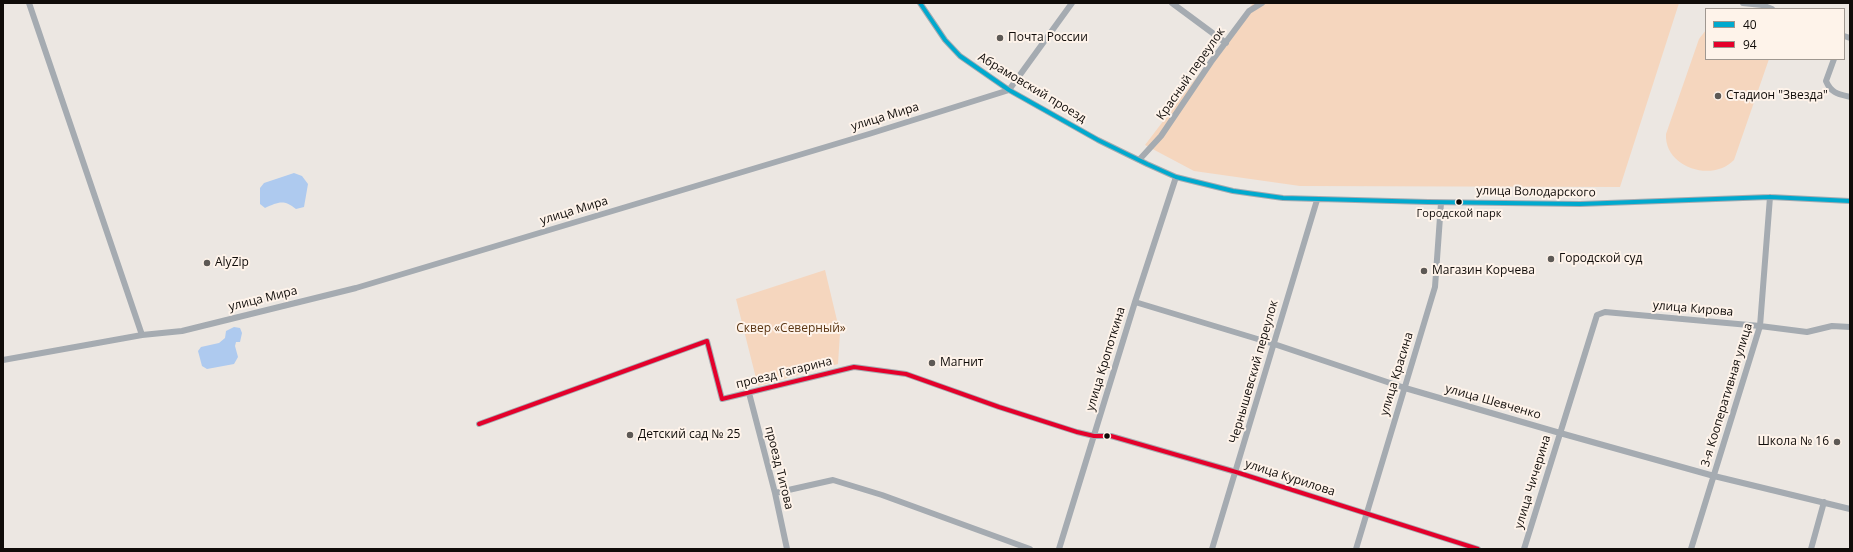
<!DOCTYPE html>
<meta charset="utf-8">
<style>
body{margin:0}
#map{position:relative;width:1853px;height:552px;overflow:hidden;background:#ece7e2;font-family:"Open Sans",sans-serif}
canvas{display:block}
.frame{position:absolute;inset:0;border:4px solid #100c09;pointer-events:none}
.legend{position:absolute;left:1705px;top:8px;width:140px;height:52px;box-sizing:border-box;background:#fef3ea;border:1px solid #9f9790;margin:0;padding:5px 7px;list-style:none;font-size:12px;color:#100c09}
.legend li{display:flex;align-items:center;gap:8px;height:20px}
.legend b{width:20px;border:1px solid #9f9790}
</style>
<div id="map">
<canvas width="1853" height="552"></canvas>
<div class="frame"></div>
<ul class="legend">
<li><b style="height:5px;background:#00a9ce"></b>40</li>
<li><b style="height:5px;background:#e4002b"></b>94</li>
</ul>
</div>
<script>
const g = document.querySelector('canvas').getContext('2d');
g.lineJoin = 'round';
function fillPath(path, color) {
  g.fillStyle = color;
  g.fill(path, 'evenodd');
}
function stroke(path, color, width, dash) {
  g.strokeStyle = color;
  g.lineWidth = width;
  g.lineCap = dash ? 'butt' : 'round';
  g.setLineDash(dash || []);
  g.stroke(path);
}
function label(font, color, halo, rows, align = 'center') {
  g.font = font + ' "Open Sans",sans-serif';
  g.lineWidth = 4;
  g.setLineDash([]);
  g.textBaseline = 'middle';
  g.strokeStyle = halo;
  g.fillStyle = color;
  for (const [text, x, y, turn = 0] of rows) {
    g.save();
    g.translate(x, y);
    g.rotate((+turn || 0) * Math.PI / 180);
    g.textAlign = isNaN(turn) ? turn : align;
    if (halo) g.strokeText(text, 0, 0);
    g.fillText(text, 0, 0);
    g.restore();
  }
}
const green = new Path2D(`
 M1253,3H1679L1620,187L1300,186L1194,171L1145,145Z
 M1706,30V59H1769L1734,160C1712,183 1664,167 1666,134L1699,39Z
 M825,270L840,333L838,364L758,386L736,299Z`);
const water = new Path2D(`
 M294,173L302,176L308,184L304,207L296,209C284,199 278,202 265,208L260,204V188L264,183Z
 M234,327L240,328L242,333L240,342H236L235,346L238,357L234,364L207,369L202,366L198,351L201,347L219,343L225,338L226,331Z`);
const minor = new Path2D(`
 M29,3L142,335
 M920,3L945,40L960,56L1009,90L1098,140L1147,164L1176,177L1233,191L1283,198L1428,202L1580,204L1770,197L1850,201
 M1172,3L1226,43
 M1743,3L1762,5L1772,9
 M1844,36L1850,38
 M1834,59L1826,81C1831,93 1838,94 1850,97
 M1139,160L1161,136L1211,62L1249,11L1262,3
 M1135,302L1274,344L1405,388L1560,433L1714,476L1850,509
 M3,360L142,335L182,331L356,288L869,134L1009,90L1072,3
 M749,393L775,493L787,549
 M479,424L707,341L722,399L854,367L906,374L999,407L1077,432L1094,436H1111L1236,472L1478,549
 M775,493L833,480L882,495L1030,549
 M1059,549L1135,302L1176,177
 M1212,549L1317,200
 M1356,549L1435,287L1441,203
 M1524,549L1597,315L1605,312L1760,326L1807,332L1832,326L1850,327
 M1691,549L1760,326L1770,197
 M1811,549L1824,502`);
const bus1 = new Path2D(`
 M920,3L945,40L960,56L1009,90L1098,140L1147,164L1176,177L1233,191L1283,198L1428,202L1580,204L1770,197L1850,201`);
const bus2 = new Path2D(`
 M479,424L707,341L722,399L854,367L906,374L999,407L1077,432L1094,436H1111L1236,472L1478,549`);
const markers = [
 [1000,38,4,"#5d5955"],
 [1718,96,4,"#5d5955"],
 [1459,202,3.5,"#100c09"],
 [1551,259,4,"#5d5955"],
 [207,263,4,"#5d5955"],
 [1424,271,4,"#5d5955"],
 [932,363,4,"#5d5955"],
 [630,435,4,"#5d5955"],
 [1107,436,3.5,"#100c09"],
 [1837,442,4,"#5d5955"]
];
const busNames = [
 ["Городской парк",1459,214]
];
const poiNames = [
 ["Почта России",1008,38],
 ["Стадион \"Звезда\"",1726,96],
 ["Городской суд",1559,259],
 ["AlyZip",215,263],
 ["Магазин Корчева",1432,271],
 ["Магнит",940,363],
 ["Детский сад № 25",638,435],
 ["Школа № 16",1829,442,"right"]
];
const streetNames = [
 ["Красный переулок",1191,74,-55],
 ["Абрамовский проезд",1032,88,31],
 ["улица Мира",885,117,-17],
 ["улица Володарского",1536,192,1],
 ["улица Мира",574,211,-17],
 ["улица Мира",263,299,-14],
 ["улица Кирова",1693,309,5],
 ["улица Кропоткина",1106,359,-73],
 ["Чернышевский переулок",1254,372,-74],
 ["проезд Гагарина",784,373,-14],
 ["улица Красина",1397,374,-73],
 ["3-я Кооперативная улица",1727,395,-73],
 ["улица Шевченко",1493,402,16],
 ["проезд Титова",779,468,76],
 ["улица Курилова",1290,478,18],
 ["улица Чичерина",1533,482,-73]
];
const parkNames = [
 ["Сквер «Северный»",791,329]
];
fillPath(green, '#f5d6be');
fillPath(water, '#aecaef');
stroke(minor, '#a5abb1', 6);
stroke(bus1, '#00a9ce', 4);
stroke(bus2, '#e4002b', 4);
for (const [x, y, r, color] of markers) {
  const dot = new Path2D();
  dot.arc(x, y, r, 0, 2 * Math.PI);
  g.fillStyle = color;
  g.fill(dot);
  stroke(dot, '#fef3ea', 1.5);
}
label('11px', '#100c09', '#fef3ea', busNames);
label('12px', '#100c09', '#fef3ea', poiNames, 'left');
label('12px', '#100c09', '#fef3ea', streetNames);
label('12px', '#5b3613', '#fef3ea', parkNames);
</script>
